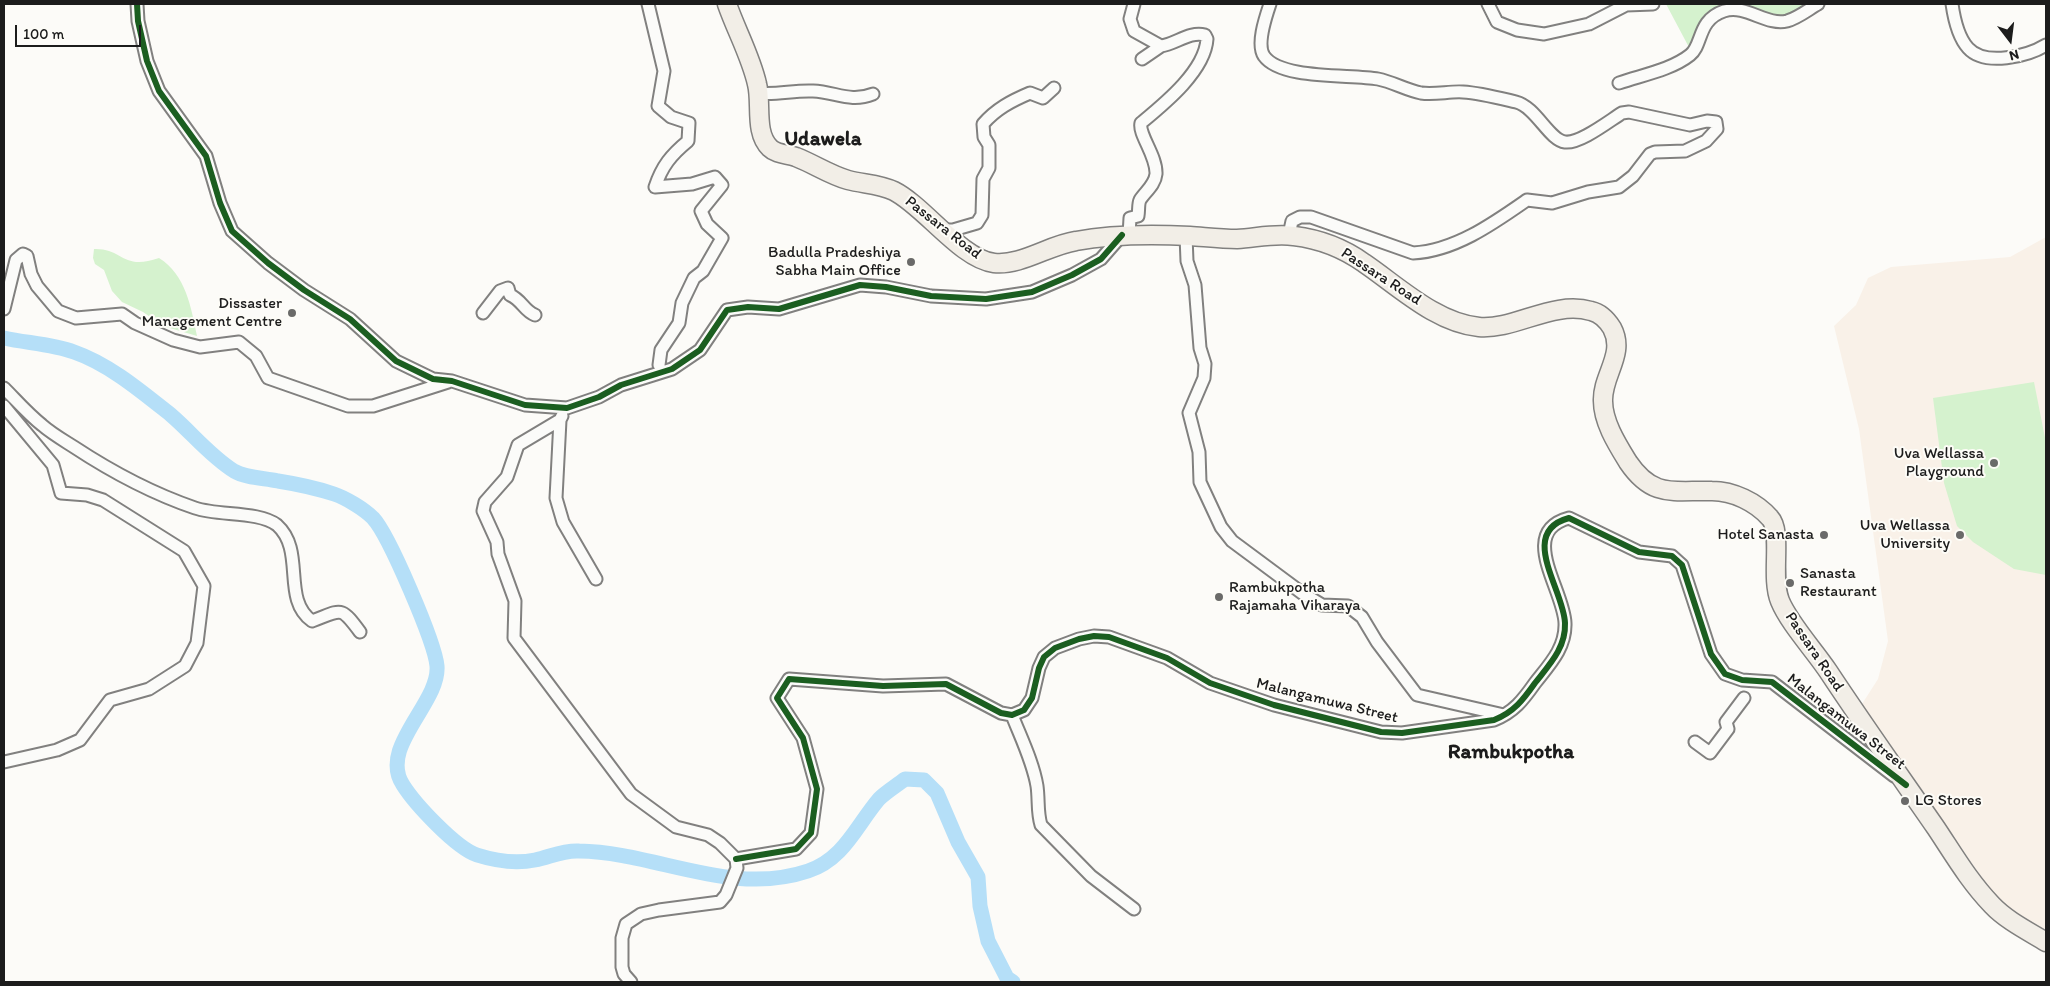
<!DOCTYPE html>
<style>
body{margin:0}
#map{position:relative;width:2050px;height:986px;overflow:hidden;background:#fcfbf8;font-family:Itim,sans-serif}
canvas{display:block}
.frame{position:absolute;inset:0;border:5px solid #1c1c1c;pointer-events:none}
.north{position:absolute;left:1985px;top:15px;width:50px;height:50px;-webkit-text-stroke:4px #fdfcf7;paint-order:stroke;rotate:165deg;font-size:14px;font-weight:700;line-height:20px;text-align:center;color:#1c1c1c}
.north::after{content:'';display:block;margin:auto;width:18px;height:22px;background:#1c1c1c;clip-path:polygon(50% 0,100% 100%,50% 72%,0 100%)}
.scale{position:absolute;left:15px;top:25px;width:126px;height:22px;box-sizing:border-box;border:2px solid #1c1c1c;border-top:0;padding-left:6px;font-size:15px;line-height:18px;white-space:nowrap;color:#1c1c1c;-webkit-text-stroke:4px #fdfcf7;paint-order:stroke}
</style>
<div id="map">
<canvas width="2050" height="986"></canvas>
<div class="frame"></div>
<div class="north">N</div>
<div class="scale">100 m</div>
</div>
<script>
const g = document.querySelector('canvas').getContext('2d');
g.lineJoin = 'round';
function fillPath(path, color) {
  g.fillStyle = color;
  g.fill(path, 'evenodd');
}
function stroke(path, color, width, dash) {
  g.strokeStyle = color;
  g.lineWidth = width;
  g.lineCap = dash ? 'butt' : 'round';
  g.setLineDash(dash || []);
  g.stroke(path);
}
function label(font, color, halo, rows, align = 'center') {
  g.font = font + ' Itim,sans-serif';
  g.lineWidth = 4;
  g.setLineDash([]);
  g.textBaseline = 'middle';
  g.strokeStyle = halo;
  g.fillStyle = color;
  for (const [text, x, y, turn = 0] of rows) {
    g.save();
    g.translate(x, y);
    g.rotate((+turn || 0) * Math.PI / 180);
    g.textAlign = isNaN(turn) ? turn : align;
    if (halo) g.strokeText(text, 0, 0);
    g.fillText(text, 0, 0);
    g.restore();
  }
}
const built = new Path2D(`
 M2046,237V933L2000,904L1862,704L1878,679L1888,641L1859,429L1834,326L1856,305L1868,278L1891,267L2010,257Z`);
const green = new Path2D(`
 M1666,4H1818L1787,21L1751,12L1713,16L1692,53Z
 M94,249C123,248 122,271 159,258C186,275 191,307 197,336L163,326L143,312L122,302L112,291L104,270L95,264L93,258Z
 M2034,382L2046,443V575L2014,569L1973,542L1957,526L1944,483L1933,398Z`);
const river = new Path2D(`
 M4,338C26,343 52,344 74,352C109,364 142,392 171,415C192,433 210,456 234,471C246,478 264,478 278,481C297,484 316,488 334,494C346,498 364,509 373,518C389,535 435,643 437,666C440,703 378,747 403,785C415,804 456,848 477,855C496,861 515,864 535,860C550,857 563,850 579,851C655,852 731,897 808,871C844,859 856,826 879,799C886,792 896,786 905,779L924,780L937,793L958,842L978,877L980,906L988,941L1007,978L1013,982`);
const minor = new Path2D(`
 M137,4L138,21L147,61L159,91L206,156L220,203L232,231L268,263L304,290L350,319L396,361L433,379L452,381L525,405L567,408L599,397L621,385L672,369L700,350L727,310L748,307L779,309L860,285L886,287L931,296L986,299L1032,292L1072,275L1101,259L1122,235
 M648,4L664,71L658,106L671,117L689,123L688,141C671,155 662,166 655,187L692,184L715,177L722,185L701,211L707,224L722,238L703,271L694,278L682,303L679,323L661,350L659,365
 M1134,4L1130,19L1134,31L1161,46L1142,59
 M1270,4C1266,16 1256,44 1264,56C1281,80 1351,74 1378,79C1393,82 1406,90 1421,93C1435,95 1450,91 1463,92C1480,93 1499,98 1516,102C1536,107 1549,140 1565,142C1580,144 1609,121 1622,113L1629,112L1690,125L1707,121L1716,122L1717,129L1706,141L1685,151L1655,152L1650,154L1633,176L1619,187L1588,192L1552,203L1527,200C1494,223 1455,251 1413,253L1311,217H1300L1292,221L1289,235
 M1488,4L1497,22L1517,30L1544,34L1589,24L1626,5L1653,4
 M1952,4C1954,18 1958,37 1968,48C1985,67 2028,56 2046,45
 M1619,83C1642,75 1671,70 1690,55C1703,45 1697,20 1724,11C1746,4 1766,26 1787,21C1798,18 1809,9 1818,4
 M758,93C777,95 794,90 813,91C836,92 850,103 873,94
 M943,230H953L977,223L982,215L983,179L989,168V145L984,137L983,124C996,109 1011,101 1030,93L1043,98L1054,88
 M1129,235L1130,218L1138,216C1139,211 1138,204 1140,200C1145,192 1155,185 1156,174C1157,156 1138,134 1141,123C1164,104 1205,71 1207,39L1205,35C1189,31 1176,44 1161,46
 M1186,236L1187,261L1195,285L1200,348L1205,364L1204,378L1189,413L1199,452L1200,482L1221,527L1232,541L1302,593L1322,605L1348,606L1362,617L1377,642L1417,695L1504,715
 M4,309L16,260L23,254L27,256L31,274L37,286L58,311L76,318L122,314L135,323L173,340L200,347L239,342L256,356L268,378L348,406H373L448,382
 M483,313L500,291L508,288L510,295C522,300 524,311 535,315
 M4,388C16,400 28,414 42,425C51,433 63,440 74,447C112,472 151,493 195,508C218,516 259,511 277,525C306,551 281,599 312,621C342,610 340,605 360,632
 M4,406L53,465L61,493L87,495L103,500L184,551L204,586L197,643L185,666L149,689L110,700L80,740L57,750L4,762
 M562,416L560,420L556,498L563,522L596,579
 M560,420L518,445L507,477L485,502L483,511L497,542L498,554L515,601L514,638L631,794L676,827L708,835L720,843L736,859L737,868L726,895L720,902L659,910L641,914L626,924L622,938V967L624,974L631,982
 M1012,715C1021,738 1033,762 1037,786C1039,800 1037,812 1041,825L1091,876L1134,909
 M1695,742L1710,753L1728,729L1726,722L1744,698
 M736,859L796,849L811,833L817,789L803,738L777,698L789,679L883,686L946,684L1001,713L1012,715L1024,710L1032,698L1039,668L1044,657L1055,648L1079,639L1094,636L1109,637L1167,658L1210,683L1274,705L1381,732L1402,733L1494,720C1514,712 1523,700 1535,683C1549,665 1566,648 1565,623C1564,590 1517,532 1569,518L1639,552L1672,556L1682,565L1711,654L1725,674L1742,680L1772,682L1894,776`);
const highway = new Path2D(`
 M727,4C736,30 751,57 757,84C762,103 754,133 770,148C776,154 787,154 796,157C814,164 830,175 848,180C863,184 880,184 894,191C924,206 961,259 994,263C1021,266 1049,245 1076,241C1113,234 1152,234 1190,236C1205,237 1221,239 1237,239C1256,238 1274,233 1294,236C1319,239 1343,248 1364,263C1398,286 1436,323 1479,327C1515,330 1553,300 1591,311C1600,313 1607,320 1612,328C1626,354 1602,375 1603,401C1603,422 1617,444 1628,462C1653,499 1674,490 1712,491C1733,491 1756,502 1770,518C1783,532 1770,577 1780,601C1789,623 1814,650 1828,671C1863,724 1900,776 1936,828C1954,855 1969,881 1992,905C2006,920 2028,931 2046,942`);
const cycleway = new Path2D(`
 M137,4L138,21L147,61L159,91L206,156L220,203L232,231L268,263L304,290L350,319L396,361L433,379L452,381L525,405L567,408L599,397L621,385L672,369L700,350L727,310L748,307L779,309L860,285L886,287L931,296L986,299L1032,292L1072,275L1101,259L1122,235
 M736,859L796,849L811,833L817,789L803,738L777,698L789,679L883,686L946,684L1001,713L1012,715L1024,710L1032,698L1039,668L1044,657L1055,648L1079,639L1094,636L1109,637L1167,658L1210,683L1274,705L1381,732L1402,733L1494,720C1514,712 1523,700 1535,683C1549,665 1566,648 1565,623C1564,590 1517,532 1569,518L1639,552L1672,556L1682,565L1711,654L1725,674L1742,680L1772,682L1906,785`);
const markers = [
 [911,262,5,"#6a6a69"],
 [292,313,5,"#6a6a69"],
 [1994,463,5,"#6a6a69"],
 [1824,535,5,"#6a6a69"],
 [1960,535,5,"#6a6a69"],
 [1790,583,5,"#6a6a69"],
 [1219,597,5,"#6a6a69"],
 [1905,801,5,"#6a6a69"]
];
const streetNames = [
 ["Passara Road",943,228,38],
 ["Passara Road",1381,277,33],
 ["Passara Road",1814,652,56],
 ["Malangamuwa Street",1327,701,14],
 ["Malangamuwa Street",1846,722,38]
];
const poiNames = [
 ["Badulla Pradeshiya",901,253],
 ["Sabha Main Office",901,271],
 ["Dissaster",282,304],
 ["Management Centre",282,322],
 ["Uva Wellassa",1984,454],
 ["Playground",1984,472],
 ["Uva Wellassa",1950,526],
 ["University",1950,544],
 ["Hotel Sanasta",1814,535],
 ["Sanasta",1800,574,"left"],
 ["Restaurant",1800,592,"left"],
 ["Rambukpotha",1229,588,"left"],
 ["Rajamaha Viharaya",1229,606,"left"],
 ["LG Stores",1915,801,"left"]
];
const districtNames = [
 ["Udawela",823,140],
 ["Rambukpotha",1511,753]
];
fillPath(built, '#f9f1e8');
fillPath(green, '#d5f2ce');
stroke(river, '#b5dff8', 15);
stroke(minor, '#81807f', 15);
stroke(highway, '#81807f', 21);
stroke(minor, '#fbfbf9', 11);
stroke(highway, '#f2eee7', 18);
stroke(cycleway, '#1b5e20', 6);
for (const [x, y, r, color] of markers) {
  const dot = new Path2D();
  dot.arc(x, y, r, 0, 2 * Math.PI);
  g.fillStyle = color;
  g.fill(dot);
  stroke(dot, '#fdfcf7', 2);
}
label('16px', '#1c1c1c', '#fdfcf7', streetNames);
label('16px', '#1c1c1c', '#fdfcf7', poiNames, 'right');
label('bold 21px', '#1c1c1c', '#fdfcf7', districtNames);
</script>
